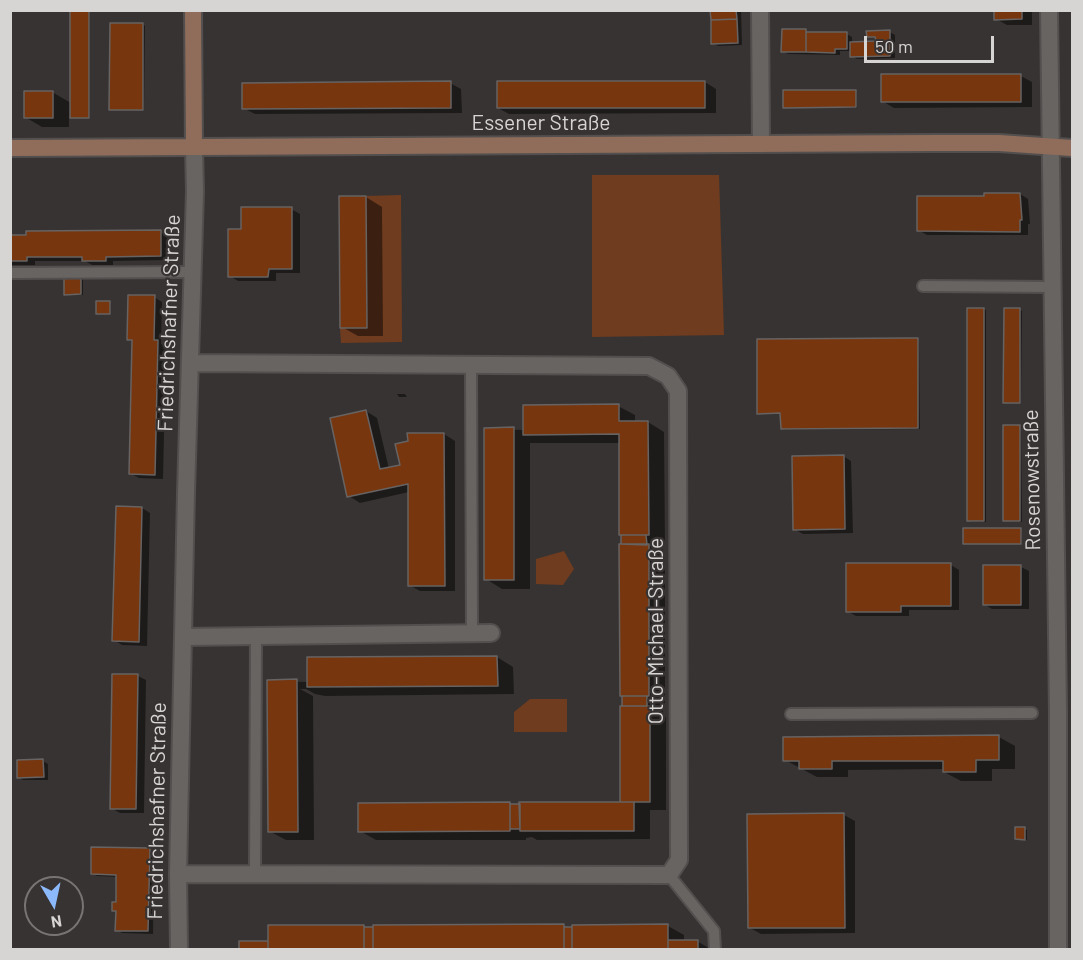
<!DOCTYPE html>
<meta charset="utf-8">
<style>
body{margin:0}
#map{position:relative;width:1083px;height:960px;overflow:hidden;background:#373332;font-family:Barlow,sans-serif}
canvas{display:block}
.frame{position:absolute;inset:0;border:12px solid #d7d5d4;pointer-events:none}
.north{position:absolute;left:24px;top:876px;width:60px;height:60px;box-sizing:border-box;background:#373332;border:2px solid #777473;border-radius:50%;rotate:171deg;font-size:16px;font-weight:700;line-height:24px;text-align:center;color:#d7d5d4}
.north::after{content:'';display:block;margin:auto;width:21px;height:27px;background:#8bb9fc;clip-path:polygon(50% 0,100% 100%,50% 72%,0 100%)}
.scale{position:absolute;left:864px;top:36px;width:130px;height:27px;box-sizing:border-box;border:3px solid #d7d5d4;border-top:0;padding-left:8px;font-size:18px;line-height:21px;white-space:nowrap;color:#d7d5d4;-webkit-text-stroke:4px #373332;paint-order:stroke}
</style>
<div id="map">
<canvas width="1083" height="960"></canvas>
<div class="frame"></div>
<div class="north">N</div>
<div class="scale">50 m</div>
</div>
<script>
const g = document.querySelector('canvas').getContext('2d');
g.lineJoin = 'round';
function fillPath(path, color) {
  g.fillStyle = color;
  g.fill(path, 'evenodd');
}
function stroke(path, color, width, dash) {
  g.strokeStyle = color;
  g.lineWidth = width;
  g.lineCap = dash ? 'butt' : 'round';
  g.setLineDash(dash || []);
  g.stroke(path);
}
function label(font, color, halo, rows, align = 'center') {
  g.font = font + ' Barlow,sans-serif';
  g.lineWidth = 4.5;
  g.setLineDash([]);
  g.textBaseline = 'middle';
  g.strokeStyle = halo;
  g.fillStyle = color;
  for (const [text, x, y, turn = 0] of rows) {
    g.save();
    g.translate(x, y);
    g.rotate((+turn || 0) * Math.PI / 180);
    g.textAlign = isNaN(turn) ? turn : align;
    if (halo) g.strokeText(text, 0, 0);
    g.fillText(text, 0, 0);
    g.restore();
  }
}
const green = new Path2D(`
 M592,175H719L724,335L592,337Z
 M401,195L402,342L341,343L340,328L367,327L366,196Z
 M564,551L574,569L563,585L536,584V559Z
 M530,699H567V732H514V712Z`);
const shadow = new Path2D(`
 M712,10H741L742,45L718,46L713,43Z
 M996,10H1032V25H1007L996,19Z
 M88,12L90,13V118H73L69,116V127H42L25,117L52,92L71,103Z
 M143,24L145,26L144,110H113L111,109Z
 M806,31L810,33L847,34L852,37V43L877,42V39L868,36L890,32L895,35V58L857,59L852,56V51H840V55L788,54L783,51Z
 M1021,76L1032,82V107L894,108L882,101Z
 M705,82L716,89V113L509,114L498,108Z
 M450,83L461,89L462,113L255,114L243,108Z
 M855,92L857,93V108H787Z
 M1020,194L1028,199L1030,224H1028V235H927L918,230L985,198Z
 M366,197L382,207L383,336H358L342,327Z
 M291,209L300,214V273H276V281H238L230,276L242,230Z
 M160,232L169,236L168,260L113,261V265H92L85,261H35V265H10V236Z
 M81,277L83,278V295L66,294Z
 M154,297L162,302L161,344L166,346L163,479L139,478L130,473L133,342L129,340Z
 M109,303L111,304V314L98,313Z
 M984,309L986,310V522H971L969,520Z
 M1020,310L1022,311L1021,403H1007L1005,402Z
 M917,340L919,341L920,429L784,430L782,428V414L759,413Z
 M397,394H405L407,397H399Z
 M618,406L635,415V422H648L664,432L665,543H662L663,554L665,555V705H663V716L666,717V810H650V839L537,840L532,837L526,838V840H376L360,831L513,806L622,803L623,546L620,443H530V589H502L486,579V429L525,430Z
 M366,411L377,418L389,469L401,466L409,442V434H444L455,441V591H420L409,585V492L360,503L349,496Z
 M1019,426L1021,427L1022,522L1007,521L1005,520Z
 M843,456L851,461L853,533L803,534L794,529Z
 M142,508L150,513L147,646L122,645L114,640Z
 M1020,529L1022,531V544L964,543Z
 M951,565L959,570V610H909V616H856L847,611Z
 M1021,567L1029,571V609H992L984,604Z
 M497,657L513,667L514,694L325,696L315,694L306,689H300L313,696L314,840H286L269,831L268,681L308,682Z
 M138,676L146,680L144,813H120L111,808Z
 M999,737L1015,746V769H992V781H961L944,772V769L848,770V777H817L785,760Z
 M43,761L48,764V780H23L18,777Z
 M844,815L855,821V933L761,934L750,928Z
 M1025,829L1027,830V840L1016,839Z
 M149,850L154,853L153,934L122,933L117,930V912L114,910L117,904L118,877L97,876L92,873Z
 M364,926L368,929L563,926L568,928L668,926L684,935V941H697L712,950H240L270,943V927Z`);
const building = new Path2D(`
 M70,10H89V118H70Z
 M710,10H736L737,19L711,20Z
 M994,10H1022V19L994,20Z
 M737,19L738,43L711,44V20Z
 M110,23H143V110H109Z
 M782,29H806V52H781Z
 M890,30V56L850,57V42L876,41L875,37H867L866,31Z
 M806,32H847V49H835V53L806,52Z
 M881,74H1021V102H881Z
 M451,81V108L242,109V83Z
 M497,81H705V108H497Z
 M783,90H856V107L783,108Z
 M24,91H53V118H24Z
 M984,193H1020L1022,220H1020V232L917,231V196H984Z
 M339,196H366L367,328H340Z
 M241,207H292V269H269L268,277H228V229H241Z
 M161,230V256L106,257V261H82V257H27V261H10V235H26V231Z
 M64,276H81V294L64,295Z
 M128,295H155L154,340H158L155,475L129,474L132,340H127Z
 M96,301H110V314H96Z
 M967,308H984V521H967Z
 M1004,308H1020V403H1003Z
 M910,338H918V428L781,429L780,413L757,414V339Z
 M619,404V421H648L649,535H619V434L523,435V405Z
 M366,410L380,469L400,465L395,444L408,441L407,433H444L445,586H408V484L347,497L330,418Z
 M1003,425H1020V521H1003Z
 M514,427V580H484V428Z
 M844,455L845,529L793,530L792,456Z
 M116,506L142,507L139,642L112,641Z
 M963,528H1021V544H963Z
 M621,535H646L647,545L621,544Z
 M619,544H649V696H620Z
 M846,563H951V606H901V612H846Z
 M983,565H1021V605H983Z
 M497,656L498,686L307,687V657Z
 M112,674H138L136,809H110Z
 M297,679L298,832H268L267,680Z
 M622,696H647V706H622Z
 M620,706H650V802H620Z
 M999,735V760H976V772H943V761H832V769H799V761H783V737Z
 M43,759L44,777L17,778V760Z
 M510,802V831L358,832V803Z
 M519,802H634V831H520Z
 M510,804H520V829H510Z
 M844,813L845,928H748L747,814Z
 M1015,827H1025V840L1015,839Z
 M91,847L150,848L148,931H115L116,911H112V902H116V875L91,874Z
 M564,924V950H373V925Z
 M668,924V950H572V925Z
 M268,925H364V950H268Z
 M364,927H373V950H364Z
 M564,927H572V950H564Z
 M668,940H698V950H668Z
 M239,941H268V950H239Z`);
const service = new Path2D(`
 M10,273L193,272
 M923,286L1052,287
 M471,365L472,634
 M791,714L1032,713
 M255,874L256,635
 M669,875L714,931L715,950`);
const minor = new Path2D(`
 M760,10L761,144
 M1049,10L1058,712V950
 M183,637L491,633
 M178,874L669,875L679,860L678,391L668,376L649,366L190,363
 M179,950L178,874L186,493L195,191L194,147`);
const secondary = new Path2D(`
 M193,10L194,147
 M10,148L935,143H999L1072,148`);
const streetNames = [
 ["Essener Straße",541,123],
 ["Friedrichshafner Straße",169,323,-88],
 ["Rosenowstraße",1032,480,-91],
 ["Otto-Michael-Straße",656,631,-90],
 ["Friedrichshafner Straße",157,811,-89]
];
fillPath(green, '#703c20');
fillPath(shadow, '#0007');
fillPath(building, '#77360e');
stroke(building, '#676362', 1.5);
stroke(service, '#524f4e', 14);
stroke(minor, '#524f4e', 20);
stroke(secondary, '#524f4e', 20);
stroke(service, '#686462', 10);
stroke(minor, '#686462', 16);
stroke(secondary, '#906d5a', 16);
label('21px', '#d7d5d4', '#373332', streetNames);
</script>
